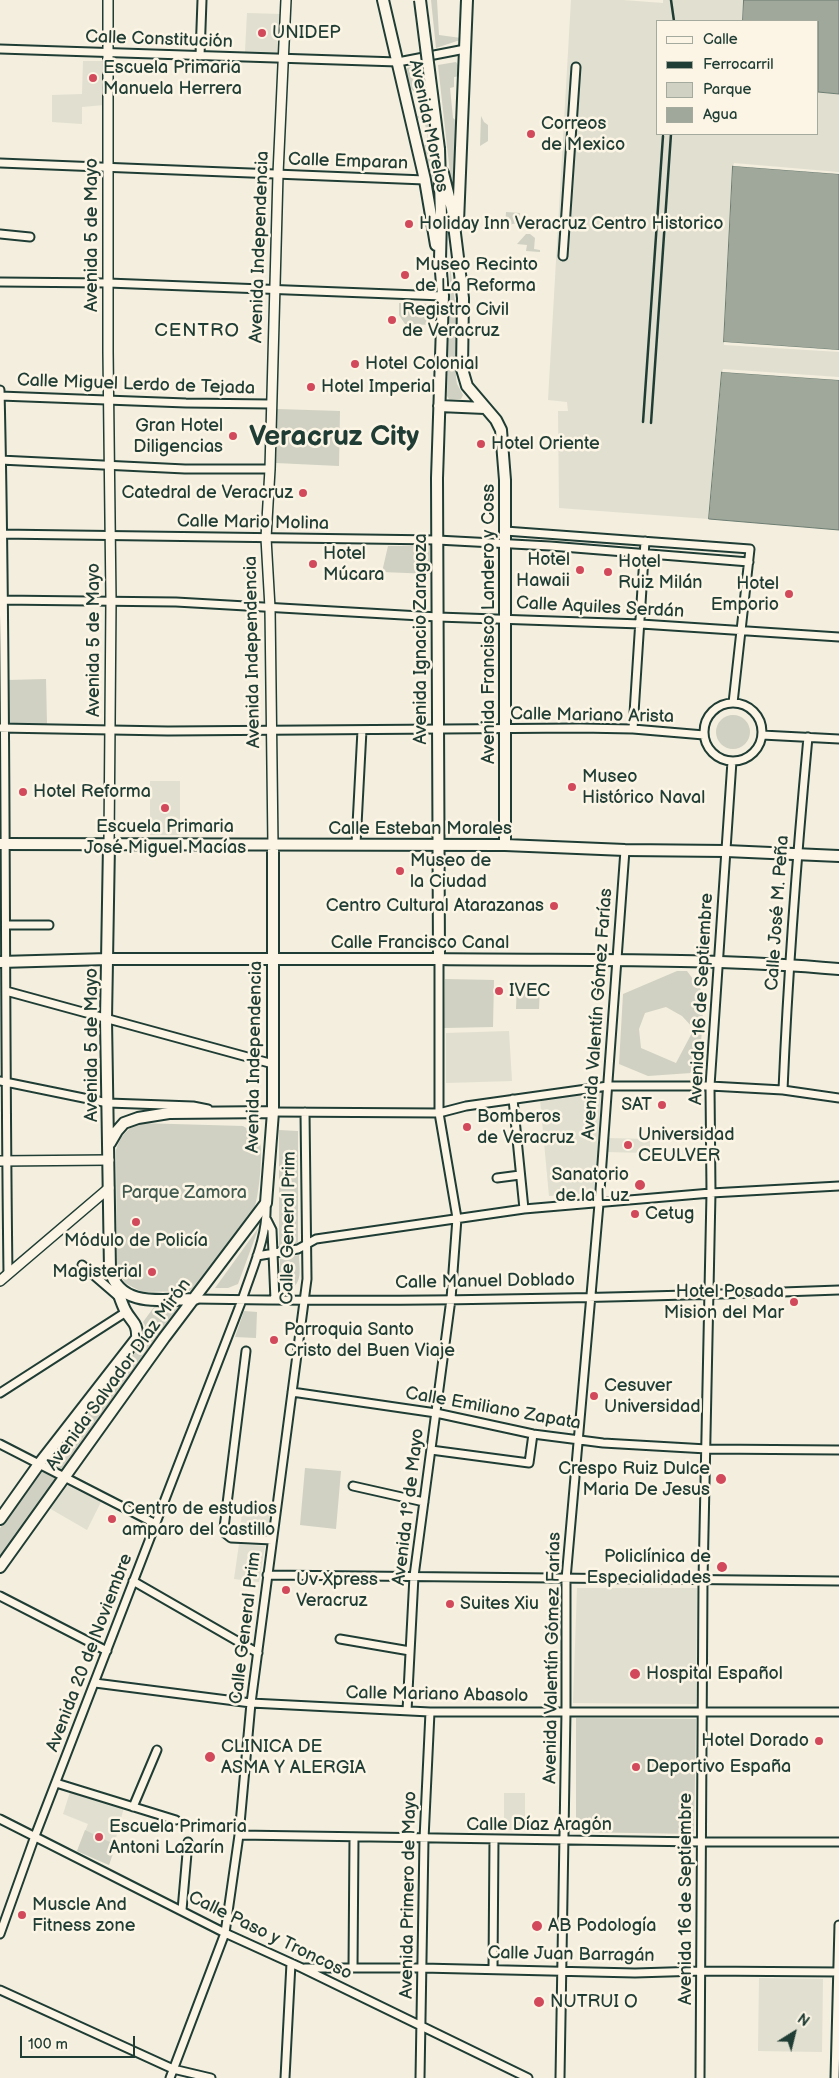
<!DOCTYPE html>
<meta charset="utf-8">
<style>
body{margin:0}
#map{position:relative;width:839px;height:2078px;overflow:hidden;background:#f3eede;font-family:"Balsamiq Sans",sans-serif}
canvas{display:block}
.legend{position:absolute;left:656px;top:20px;width:162px;height:115px;box-sizing:border-box;background:#fcf5e5;border:1px solid #a4ab9e;margin:0;padding:6px 9px;list-style:none;font-size:15px;color:#1f3d34}
.legend li{display:flex;align-items:center;gap:10px;height:25px}
.legend b{width:25px;border:1px solid #a4ab9e}
.north{position:absolute;left:769px;top:2008px;width:50px;height:50px;-webkit-text-stroke:4px #fcf5e5;paint-order:stroke;rotate:36deg;font-size:14px;font-weight:700;line-height:20px;text-align:center;color:#1f3d34}
.north::after{content:'';display:block;margin:auto;width:18px;height:22px;background:#1f3d34;clip-path:polygon(50% 0,100% 100%,50% 72%,0 100%)}
.scale{position:absolute;left:20px;top:2036px;width:115px;height:22px;box-sizing:border-box;border:2px solid #1f3d34;border-top:0;padding-left:6px;font-size:15px;line-height:18px;white-space:nowrap;color:#1f3d34;-webkit-text-stroke:4px #fcf5e5;paint-order:stroke}
</style>
<div id="map">
<canvas width="839" height="2078"></canvas>
<ul class="legend">
<li><b style="height:6px;background:#fcf5e5"></b>Calle</li>
<li><b style="height:6px;background:#1f3d34"></b>Ferrocarril</li>
<li><b style="height:14px;background:#d0d1c2"></b>Parque</li>
<li><b style="height:14px;background:#a0a89b"></b>Agua</li>
</ul>
<div class="north">N</div>
<div class="scale">100 m</div>
</div>
<script>
const g = document.querySelector('canvas').getContext('2d');
g.lineJoin = 'round';
function fillPath(path, color) {
  g.fillStyle = color;
  g.fill(path, 'evenodd');
}
function stroke(path, color, width, dash) {
  g.strokeStyle = color;
  g.lineWidth = width;
  g.lineCap = dash ? 'butt' : 'round';
  g.setLineDash(dash || []);
  g.stroke(path);
}
function label(font, color, halo, rows, align = 'center') {
  g.font = font + ' "Balsamiq Sans",sans-serif';
  g.lineWidth = 5;
  g.setLineDash([]);
  g.textBaseline = 'middle';
  g.strokeStyle = halo;
  g.fillStyle = color;
  for (const [text, x, y, turn = 0] of rows) {
    g.save();
    g.translate(x, y);
    g.rotate((+turn || 0) * Math.PI / 180);
    g.textAlign = isNaN(turn) ? turn : align;
    if (halo) g.strokeText(text, 0, 0);
    g.fillText(text, 0, 0);
    g.restore();
  }
}
const built = new Path2D(`
 M571,0H623L663,3V0H744L743,21H658V134H818V92L839,94V174L733,166L724,342L839,350V380L722,372L709,519L559,508L558,411H568L567,402L548,400Z
 M247,13L280,14L278,54L245,52Z
 M83,61H104V105L82,107V124L52,122V95L82,94Z
 M150,781H180V835H150Z
 M509,1031L512,1081L446,1083V1033Z
 M602,1092L594,1193L549,1196L540,1099Z
 M606,1138L650,1139V1153L605,1152Z
 M67,1483L101,1502L87,1530L49,1508Z
 M242,1510L271,1512L269,1538L240,1536Z
 M239,1544L265,1546L259,1582L234,1579Z
 M577,1588H697L696,1704L573,1703Z
 M70,1792L124,1807L109,1865L77,1851L88,1824L63,1814Z
 M504,1793H525V1830H504Z
 M759,1978L823,1979L822,2052L758,2051Z`);
const green = new Path2D(`
 M431,0H437L439,35L461,38L460,40L436,48Z
 M456,62L461,69L460,76L454,77V87L450,88L453,118L458,122L454,209L438,65Z
 M421,65L435,160L436,215H433L428,170L422,144L429,146L425,124L415,115L420,117L423,113L417,93L409,88L405,72L407,68Z
 M481,116L484,122L488,125V141L480,146Z
 M506,212L520,213L519,223L512,224L507,229H505Z
 M526,234H530L535,238L534,249L540,250V252L526,251L527,245L517,244Z
 M450,267L456,309V378L457,384L463,395L461,399H449L447,396Z
 M399,303L433,304L432,325L405,324L399,315Z
 M277,409L340,411L339,466L276,463Z
 M388,546H432L431,574L382,572Z
 M46,679L47,724L9,725L8,680Z
 M716 732a17 17 0 1 1 34 0a17 17 0 1 1-34 0Z
 M677,971H687L704,994L700,1060L691,1073L648,1076L619,1064L623,994ZM666,1007L682,1016L694,1029L676,1063L641,1048L639,1029L645,1013Z
 M445,979L494,980L493,1027L444,1028Z
 M517,983L540,986L539,1009H516Z
 M138,1123L243,1126C249,1130 258,1134 260,1142C263,1155 259,1193 255,1206L202,1282L190,1291L142,1292L125,1283L117,1269L116,1150C120,1137 126,1130 138,1123Z
 M279,1130L298,1131V1244L279,1248Z
 M259,1227L238,1284L228,1288H215Z
 M299,1255C299,1267 303,1281 292,1288C278,1284 280,1271 280,1259Z
 M182,1306L62,1469L51,1463L147,1336V1329L143,1322L154,1307Z
 M244,1311L257,1312L256,1338L235,1337Z
 M305,1468L341,1471L336,1529L300,1525Z
 M42,1472L57,1477L0,1556V1528Z
 M576,1718L696,1719L694,1834L572,1832L571,1823L576,1819Z
 M85,1830L116,1845L109,1865L77,1851Z`);
const water = new Path2D(`
 M744,0H839V94L818,92V21H743Z
 M733,166L839,174V350L724,342Z
 M722,372L839,380V530L709,519Z`);
const pier = new Path2D(`
 M734,163L839,172V174L733,166Z
 M724,342L839,350V352L724,345Z
 M723,369L839,377V380L722,372Z`);
const minor = new Path2D(`
 M0,49L398,62L465,49
 M200,56L202,0
 M0,163L425,180
 M0,234L30,237
 M563,256L576,67
 M0,282L108,283L443,296
 M0,390C7,685 4,979 8,1273
 M0,396L186,403L270,404
 M0,460L185,469H270
 M505,531L750,549L733,703
 M0,534L437,540L550,546L749,562
 M0,600L176,602L438,617L641,624L839,637
 M704 732a29 29 0 1 1 58 0a29 29 0 1 1-58 0Z
 M0,728L168,731L580,728L633,729L704,735
 M633,729L645,541
 M762,735L839,739
 M356,844L362,730
 M6,925H49
 M6,991L273,1064
 M0,1081L108,1103L193,1106L208,1109
 M783,1090C788,972 797,855 808,737
 M513,1099L524,1209
 M273,1112L439,1113L466,1106L608,1086H710L783,1090L839,1098
 M497,1178L520,1175
 M267,1220L272,1230L275,1300
 M257,1256L298,1249L316,1239L524,1209L711,1193L839,1186
 M82,1265L119,1297
 M195,1299C410,1303 625,1298 839,1290
 M246,1351L224,1528L226,1534L231,1538L272,1540
 M292,1392L436,1413L533,1434L603,1443L707,1449L839,1450
 M0,1393L126,1312
 M0,1444L156,1524
 M431,1450L529,1463L533,1434
 M353,1486L424,1502
 M267,1575L839,1581
 M133,1581L258,1653
 M0,1596L107,1651
 M340,1639L410,1651
 M95,1683L251,1703L430,1712H839
 M407,1711L414,1576L451,1299L457,1218L439,1113V959
 M56,1783L176,1820
 M133,1807L157,1750
 M0,1819L225,1933L302,1968L528,2078
 M239,1835L701,1842H839
 M182,1910L188,1842
 M0,1934L35,1836L242,1300C252,1269 268,1236 266,1203
 M305,1968H422L635,1973L701,1971L839,1972
 M353,1968L354,1838
 M493,1969L494,1839
 M0,1990L173,2069L211,2078
 M170,2078L225,1933L239,1835L251,1703L307,1279L305,1112
 M285,2078L291,1963
 M420,2078L424,1839L430,1712
 M560,2078L566,1712V1579L599,1204L625,850
 M700,2078L703,1580L711,1193L710,1086L732,761
 M835,2078L839,1925`);
const tertiary = new Path2D(`
 M108,0V352L111,600L109,844
 M273,846L270,608L266,538L270,469L278,174L286,0
 M0,1161L109,1160
 M0,1281L109,1188`);
const secondary = new Path2D(`
 M0,844L505,845
 M109,844L106,1019L110,1270C120,1309 164,1299 195,1299
 M0,962L108,959H439
 M110,1143L117,1131L124,1123L138,1118L169,1113L273,1112
 M0,1519L39,1464L137,1338C138,1322 131,1322 125,1310C121,1302 119,1294 116,1287
 M0,1567L164,1338L266,1203L273,1112V846`);
const primary = new Path2D(`
 M383,0L425,180L436,245
 M439,149L441,216L440,260L443,296L437,478L439,959C572,961 706,957 839,969
 M443,173L452,209L463,298L462,369L467,386L496,420L501,430L505,480V845L625,850L726,851L839,856
 M458,222L467,0
 M439,406L485,408`);
const rail = new Path2D(`
 M671,0L674,21
 M643,422L663,136
 M651,423L671,134`);
const primaryBridge = new Path2D(`
 M420,0L439,149`);
const markers = [
 [262,33,5,"#d1495b"],
 [93,78,5,"#d1495b"],
 [531,134,5,"#d1495b"],
 [409,224,5,"#d1495b"],
 [405,275,5,"#d1495b"],
 [392,320,5,"#d1495b"],
 [355,364,5,"#d1495b"],
 [311,387,5,"#d1495b"],
 [233,436,5,"#d1495b"],
 [481,444,5,"#d1495b"],
 [303,493,5,"#d1495b"],
 [313,564,5,"#d1495b"],
 [580,570,5,"#d1495b"],
 [608,572,5,"#d1495b"],
 [789,594,5,"#d1495b"],
 [572,787,5,"#d1495b"],
 [23,792,5,"#d1495b"],
 [165,808,5,"#d1495b"],
 [400,871,5,"#d1495b"],
 [554,906,5,"#d1495b"],
 [499,991,5,"#d1495b"],
 [662,1105,5,"#d1495b"],
 [467,1127,5,"#d1495b"],
 [628,1145,5,"#d1495b"],
 [640,1185,6,"#d1495b"],
 [635,1214,5,"#d1495b"],
 [136,1222,5,"#d1495b"],
 [152,1272,5,"#d1495b"],
 [794,1302,5,"#d1495b"],
 [274,1340,5,"#d1495b"],
 [594,1396,5,"#d1495b"],
 [721,1479,6,"#d1495b"],
 [112,1519,5,"#d1495b"],
 [722,1567,6,"#d1495b"],
 [286,1590,5,"#d1495b"],
 [450,1604,5,"#d1495b"],
 [635,1674,6,"#d1495b"],
 [819,1741,5,"#d1495b"],
 [210,1757,6,"#d1495b"],
 [636,1767,5,"#d1495b"],
 [99,1837,5,"#d1495b"],
 [22,1915,5,"#d1495b"],
 [537,1926,6,"#d1495b"],
 [539,2002,6,"#d1495b"]
];
const poiNames = [
 ["UNIDEP",272,33],
 ["Escuela Primaria",103,68],
 ["Manuela Herrera",103,89],
 ["Correos",541,124],
 ["de Mexico",541,145],
 ["Holiday Inn Veracruz Centro Historico",419,224],
 ["Museo Recinto",415,265],
 ["de La Reforma",415,286],
 ["Registro Civil",402,310],
 ["de Veracruz",402,331],
 ["Hotel Colonial",365,364],
 ["Hotel Imperial",321,387],
 ["Gran Hotel",223,426,"right"],
 ["Diligencias",223,447,"right"],
 ["Hotel Oriente",491,444],
 ["Catedral de Veracruz",293,493,"right"],
 ["Hotel",323,554],
 ["Múcara",323,575],
 ["Hotel",570,560,"right"],
 ["Hawaii",570,581,"right"],
 ["Hotel",618,562],
 ["Ruiz Milán",618,583],
 ["Hotel",779,584,"right"],
 ["Emporio",779,605,"right"],
 ["Museo",582,777],
 ["Histórico Naval",582,798],
 ["Hotel Reforma",33,792],
 ["Escuela Primaria",165,827,"center"],
 ["José Miguel Macías",165,848,"center"],
 ["Museo de",410,861],
 ["la Ciudad",410,882],
 ["Centro Cultural Atarazanas",544,906,"right"],
 ["IVEC",509,991],
 ["SAT",652,1105,"right"],
 ["Bomberos",477,1117],
 ["de Veracruz",477,1138],
 ["Universidad",638,1135],
 ["CEULVER",638,1156],
 ["Sanatorio",629,1175,"right"],
 ["de la Luz",629,1196,"right"],
 ["Cetug",645,1214],
 ["Módulo de Policía",136,1241,"center"],
 ["Magisterial",142,1272,"right"],
 ["Hotel Posada",784,1292,"right"],
 ["Mision del Mar",784,1313,"right"],
 ["Parroquia Santo",284,1330],
 ["Cristo del Buen Viaje",284,1351],
 ["Cesuver",604,1386],
 ["Universidad",604,1407],
 ["Crespo Ruiz Dulce",710,1469,"right"],
 ["Maria De Jesus",710,1490,"right"],
 ["Centro de estudios",122,1509],
 ["amparo del castillo",122,1530],
 ["Policlínica de",711,1557,"right"],
 ["Especialidades",711,1578,"right"],
 ["Uv Xpress",296,1580],
 ["Veracruz",296,1601],
 ["Suites Xiu",460,1604],
 ["Hospital Español",646,1674],
 ["Hotel Dorado",809,1741,"right"],
 ["CLINICA DE",221,1747],
 ["ASMA Y ALERGIA",221,1768],
 ["Deportivo España",646,1767],
 ["Escuela Primaria",109,1827],
 ["Antoni Lazarín",109,1848],
 ["Muscle And",32,1905],
 ["Fitness zone",32,1926],
 ["AB Podología",548,1926],
 ["NUTRUI O",550,2002]
];
const streetNames = [
 ["Calle Constitución",159,40,2],
 ["Avenida Morelos",428,126,78],
 ["Calle Emparan",348,162,2],
 ["Avenida 5 de Mayo",92,235,-90],
 ["Avenida Independencia",260,247,-88],
 ["Calle Miguel Lerdo de Tejada",136,385,2],
 ["Calle Mario Molina",253,523,1],
 ["Calle Aquiles Serdán",600,608,3],
 ["Avenida Francisco Landero y Coss",489,624,-90],
 ["Avenida Ignacio Zaragoza",421,639,-90],
 ["Avenida 5 de Mayo",94,640,-90],
 ["Avenida Independencia",253,652,-91],
 ["Calle Mariano Arista",592,716,1],
 ["Calle Esteban Morales",420,829],
 ["Calle José M. Peña",778,913,-86],
 ["Calle Francisco Canal",420,943],
 ["Avenida 16 de Septiembre",702,999,-87],
 ["Avenida Valentín Gómez Farías",598,1014,-86],
 ["Avenida 5 de Mayo",92,1045,-90],
 ["Avenida Independencia",255,1057,-89],
 ["Calle General Prim",289,1228,-89],
 ["Calle Manuel Doblado",485,1282,-1],
 ["Avenida Salvador Díaz Mirón",119,1375,-54],
 ["Calle Emiliano Zapata",493,1409,10],
 ["Avenida 1º de Mayo",409,1507,-83],
 ["Calle General Prim",246,1628,-83],
 ["Avenida 20 de Noviembre",90,1653,-69],
 ["Avenida Valentín Gómez Farías",553,1658,-89],
 ["Calle Mariano Abasolo",437,1695,1],
 ["Calle Díaz Aragón",539,1825],
 ["Avenida Primero de Mayo",409,1895,-89],
 ["Avenida 16 de Septiembre",686,1899,-90],
 ["Calle Paso y Troncoso",270,1936,26],
 ["Calle Juan Barragán",571,1955,1]
];
const parkNames = [
 ["Parque Zamora",184,1193]
];
const neighbourhoodNames = [
 ["CENTRO",197,331]
];
const townNames = [
 ["Veracruz City",334,438]
];
fillPath(built, '#e1dfd0');
fillPath(green, '#d0d1c2');
fillPath(water, '#a0a89b');
stroke(water, '#6c7d72', 1);
fillPath(pier, '#f3eede');
stroke(minor, '#1f3d34', 11);
stroke(tertiary, '#1f3d34', 12);
stroke(secondary, '#1f3d34', 14);
stroke(primary, '#1f3d34', 14);
stroke(minor, '#fcf5e5', 7);
stroke(tertiary, '#fcf5e5', 9);
stroke(secondary, '#fcf5e5', 10);
stroke(primary, '#fcf5e5', 10);
stroke(rail, '#1f3d34', 2.5);
stroke(primaryBridge, '#1f3d34', 14, []);
stroke(primaryBridge, '#fcf5e5', 10);
for (const [x, y, r, color] of markers) {
  const dot = new Path2D();
  dot.arc(x, y, r, 0, 2 * Math.PI);
  g.fillStyle = color;
  g.fill(dot);
  stroke(dot, '#fcf5e5', 2);
}
label('18px', '#1f3d34', '#fcf5e5', poiNames, 'left');
label('18px', '#1f3d34', '#fcf5e5', streetNames);
label('18px', '#425b50', '#fcf5e5', parkNames);
g.letterSpacing = '1px';
label('19px', '#1f3d34', '#fcf5e5', neighbourhoodNames);
g.letterSpacing = '0px';
label('bold 28px', '#1f3d34', '#fcf5e5', townNames);
</script>
